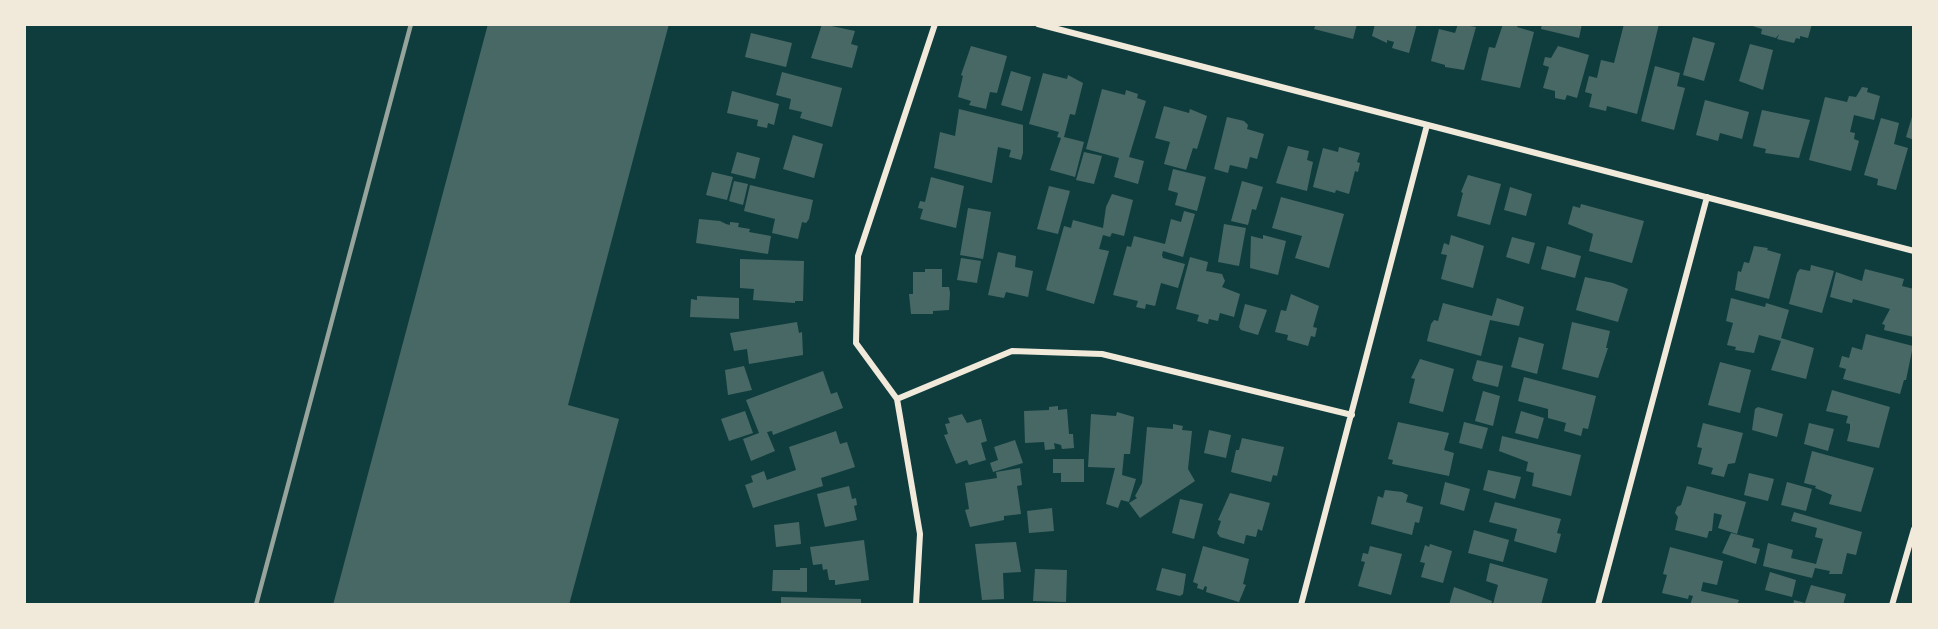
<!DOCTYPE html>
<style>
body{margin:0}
#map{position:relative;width:1938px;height:629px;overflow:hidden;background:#0f3d3e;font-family:Georgia,serif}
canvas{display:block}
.frame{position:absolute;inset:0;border:26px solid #f1e9da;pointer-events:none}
</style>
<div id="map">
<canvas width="1938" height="629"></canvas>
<div class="frame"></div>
</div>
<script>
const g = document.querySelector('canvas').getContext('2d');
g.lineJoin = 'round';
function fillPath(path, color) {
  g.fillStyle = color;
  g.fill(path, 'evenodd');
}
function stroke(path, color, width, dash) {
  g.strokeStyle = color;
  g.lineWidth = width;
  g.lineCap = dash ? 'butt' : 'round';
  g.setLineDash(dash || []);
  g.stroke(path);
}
const building = new Path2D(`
 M488,24H669L568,405L619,419L569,605H333Z
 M822,24L855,31L851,44L858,46L852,68L811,58Z
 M1316,24H1357L1353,39L1314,29Z
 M1375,24H1417L1409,53L1392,48L1394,42L1387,40V43L1372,36Z
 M1458,24L1476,27L1464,70L1445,67V65L1431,61L1439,29L1455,33Z
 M1503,24H1518L1517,27L1534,32L1520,88L1481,80L1489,47L1495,48Z
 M1542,24H1582L1579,38L1541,29Z
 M1624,24H1659L1637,114L1607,106L1606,111L1589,107L1592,94L1585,92L1589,76L1597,78L1601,60L1614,63Z
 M1746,24H1812L1808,38L1800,36V39L1796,38L1794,43L1777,39L1779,34L1776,38L1761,34L1762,29Z
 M751,33L792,43L786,67L745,57Z
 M1693,37L1715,43L1704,81L1683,75Z
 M1750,44L1773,50L1763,90L1739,81Z
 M971,46L1007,56L997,93L990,92L986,109L969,105L971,101L958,97L963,76L961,75Z
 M1558,46L1589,55L1577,98L1567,95L1565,100L1555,98V91L1543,88L1549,67L1543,65L1545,57L1551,58Z
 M1655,66L1680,73L1677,86L1685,88L1674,130L1641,121Z
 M1011,71L1031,77L1022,111L1001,105Z
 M782,72L842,88L832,127L800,118L802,112L789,109L791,99L776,95Z
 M1043,73L1067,79L1068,75L1083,83L1075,115L1070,114L1064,137L1084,142L1075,177L1050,170L1061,138L1057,137L1059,132L1029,124Z
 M1862,87L1868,88L1867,92L1880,96L1874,120L1854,115L1850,132L1855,133L1854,139L1859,141L1851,171L1809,160L1825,97L1847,102L1849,96L1856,97Z
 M1102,89L1125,95L1126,90L1138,94L1137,98L1146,101L1129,157L1144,161L1138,184L1114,177L1119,158L1086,149Z
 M732,91L779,104L774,125L768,123L767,128L757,126L758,120L727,113Z
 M1705,100L1749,112L1742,139L1720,133L1718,141L1696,135Z
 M1164,106L1189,113L1190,109L1207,116L1197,149L1193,148L1186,170L1164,164L1170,142L1155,138Z
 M959,109L1023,125V153L1021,160L1009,157L1011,150L998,147L992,183L934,168L940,132L955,136Z
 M1762,110L1810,120L1799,158L1765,153L1766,149L1753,146Z
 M1914,110V140L1906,137Z
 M1227,117L1244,121L1248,125L1247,129L1264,134L1257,159L1250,157L1247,169L1230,165L1228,173L1214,169Z
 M1881,118L1899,123L1894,144L1908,148L1896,190L1877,185L1878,179L1864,175Z
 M793,135L823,144L814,178L783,169Z
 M1288,146L1309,151L1307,160L1313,162L1307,191L1276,183Z
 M1339,147L1360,153L1357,162L1360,163L1358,172L1355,171L1349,194L1336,190L1335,193L1313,187L1323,148L1338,152Z
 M737,152L760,158L755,179L731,173Z
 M1084,152L1102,156L1094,184L1076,180Z
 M1173,169L1206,177L1197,211L1175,205L1178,193L1168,190Z
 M712,172L733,177L727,200L706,195Z
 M1468,175L1501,184L1490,225L1457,216L1463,193L1461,192Z
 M931,177L964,186L956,228L920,219L923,209L918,208L920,201L925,202Z
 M734,181L748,184L743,205L729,201Z
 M1242,181L1263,187L1256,210L1252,209L1248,225L1231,221Z
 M750,185L813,200L809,219L806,223L802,222L798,239L772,233L775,219L744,211Z
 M1049,186L1070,191L1058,234L1037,229Z
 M1510,187L1532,194L1526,216L1504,210Z
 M1112,194L1133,200L1124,236L1112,233L1110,237L1103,235L1099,249L1109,251L1094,304L1046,290L1064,226L1071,228L1073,220L1103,228L1106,207Z
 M1281,197L1344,214L1329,268L1295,258L1302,236L1272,228Z
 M1581,204L1644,221L1632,263L1589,251L1593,234L1568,224L1573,206L1580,208Z
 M968,208L991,212L983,259L960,255Z
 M1184,211L1195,214L1183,257L1163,251L1162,255L1163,258L1185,264L1178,288L1161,283L1155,306L1146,304L1145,309L1136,307L1138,301L1113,295L1127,246L1131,247L1134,236L1165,244L1171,219L1181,222Z
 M699,219L720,221L726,224L730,225V222L739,223L738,227L750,229L749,232L771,236L768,254L696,243Z
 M1224,224L1246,228L1239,266L1218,262Z
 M1263,235L1286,241L1278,275L1250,268L1251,236L1263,239Z
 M1451,235L1484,246L1473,288L1441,279L1447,255L1441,254L1444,243L1449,245Z
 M1512,237L1535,243L1529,264L1506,257Z
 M1547,246L1581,256L1575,278L1541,269Z
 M1754,246L1768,248L1767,250L1781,254L1769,299L1735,290L1738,271L1741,272L1744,262L1749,263Z
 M998,252L1016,256L1015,267L1033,271L1028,297L1006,292L1004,298L988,295Z
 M1190,257L1208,262L1206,271L1222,274L1225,281L1222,287L1240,294L1234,317L1220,313L1218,321L1209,319L1208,324L1197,321L1199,315L1176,309Z
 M961,258L981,261L977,283L957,280Z
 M740,259L804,261L803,301H795V303L753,300L754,289L740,288Z
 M1811,265L1834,271L1822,313L1789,304L1797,273L1800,269L1810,271Z
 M925,269H942V287H949L950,293L949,310L933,311V314H911L909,294H913V272H925Z
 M1865,269L1904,279L1902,286L1914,289V337L1884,330L1885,325L1882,324L1890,309L1853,299L1852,303L1830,297L1836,272L1862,281Z
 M1585,277L1613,283L1628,289L1618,322L1576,310Z
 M1291,294L1319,306L1313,327L1317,328L1315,337L1311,336L1308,346L1287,340L1288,335L1275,332L1281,310L1286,311Z
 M697,296L739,298V319L690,317L691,299L697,300Z
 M1497,298L1524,307L1519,326L1490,320L1481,356L1427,341L1431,324L1434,320L1438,321L1443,303L1492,316Z
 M1731,298L1765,307L1766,303L1789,310L1781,338L1814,348L1806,379L1771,370L1781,341L1759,335L1754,353L1735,350L1736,347L1727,345L1733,323L1726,321Z
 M1245,304L1267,310L1258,335L1241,330L1239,327Z
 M797,322L799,333L802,332L803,355L749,364L747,349L734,351L730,333Z
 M1572,322L1610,331L1606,348H1608L1598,378L1562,369Z
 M1866,334L1913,346L1906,380H1904L1900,394L1843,379L1846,369L1839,367L1842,356L1849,358L1852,347L1862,350Z
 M1519,337L1544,344L1537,374L1511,367Z
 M1420,359L1454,369L1443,412L1409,403L1415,379L1411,378Z
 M1477,360L1503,366L1498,387L1474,381L1472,378Z
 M1720,362L1751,370L1740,413L1708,405Z
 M744,366L752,390L728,395L725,370Z
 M823,371L831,394L837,392L843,408L773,435L772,431L767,432L775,451L751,461L743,439L759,433L746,400Z
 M1524,377L1596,396L1588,429L1583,428L1581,436L1564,431L1566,423L1548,418V409L1518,401Z
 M1832,390L1890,407L1879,448L1847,441L1850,429V424L1846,423L1848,416L1826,411Z
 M1483,391L1500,396L1493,426L1475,421Z
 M1058,406V410L1067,409L1069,434H1073L1074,448L1062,449L1061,445L1054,443L1055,449L1045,450L1044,442L1025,443L1024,411L1049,410V407Z
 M1758,407L1783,414L1777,437L1752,430L1755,409Z
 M745,411L753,433L729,441L721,419Z
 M1521,411L1544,418L1538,439L1515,433Z
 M1117,412L1134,417L1130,454H1124L1122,475L1136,479L1129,502L1121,500L1118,508L1106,504L1115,468L1088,467L1091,414L1116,416Z
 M962,414L967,423L981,419L987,441L981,443L986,460L969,465L967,460L956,464L944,435L948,434L945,424L950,423L948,418Z
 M1398,422L1449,433L1444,450L1454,453L1449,476L1392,464L1393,460L1388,459Z
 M1464,422L1488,428L1482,449L1459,443Z
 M1703,423L1743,433L1735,463L1728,464L1724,477L1711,474L1713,468L1698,464L1702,448L1697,447Z
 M1809,423L1834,429L1828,451L1804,444Z
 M1173,424L1183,426L1182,430L1192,431L1188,469L1195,481L1140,518L1129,503L1137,498L1135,496L1142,483L1147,427L1173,429Z
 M1209,430L1231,435L1226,458L1204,453Z
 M836,431L840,444L847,442L855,467L821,478L823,486L753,508L745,485L753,482L751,476L764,471L767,480L796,470L789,447Z
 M1502,436L1581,455L1571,496L1532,486L1534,473L1526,471L1528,462L1499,451Z
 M1242,438L1284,447L1277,476L1273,475L1271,482L1231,472L1236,450H1239Z
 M1015,440L1023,463L993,472L990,463L998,460L994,447Z
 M1812,451L1874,468L1861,512L1829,504L1832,495L1815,488L1816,486L1804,483Z
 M1053,459H1084V482H1061V473H1053Z
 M1020,468L1022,485L1017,486L1021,514L1004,516V520L970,527L965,510L969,509L965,483L997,478L996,472Z
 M1488,470L1521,477L1515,499L1483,490Z
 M1749,473L1774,479L1768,501L1744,495Z
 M1445,482L1470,489L1464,511L1440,504Z
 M1787,482L1812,489L1806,511L1781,505Z
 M849,486L852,499L856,498L857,505L854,506L857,520L825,527L817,494Z
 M1687,486L1746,502L1737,534L1718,528L1722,515L1714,513L1712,531H1709L1707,538L1675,530L1678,517L1675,513L1677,507L1681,505Z
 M1385,490L1402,492L1408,495L1406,502L1423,507L1419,523L1415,522L1412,535L1371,524L1378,496L1383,498Z
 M1230,493L1270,503L1262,531L1258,529L1256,537L1246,535L1244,544L1220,537L1217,533L1221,521L1218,520Z
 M1180,499L1203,504L1194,539L1172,533Z
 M1495,502L1561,519L1557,533L1561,534L1556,553L1514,541L1517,529L1489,522Z
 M1052,508L1054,531L1029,533L1027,511Z
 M1794,512L1862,532L1856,555L1847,553L1842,574H1829L1830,571L1815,568L1812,578L1763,566L1768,543L1793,550L1791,558L1816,564L1823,539L1815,537L1817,528L1791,521Z
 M799,522L801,544L776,547L774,525Z
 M1474,530L1509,540L1503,562L1468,553Z
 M1731,533L1754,539L1752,547L1760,549L1756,564L1722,553Z
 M864,540L869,580L835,585V580H829L827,569L823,570L822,564L813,565L810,547Z
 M1016,542L1021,572L1003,573L1004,599L982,600L975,544Z
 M1430,544L1452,551L1443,583L1421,577L1425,563L1420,562L1425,545L1429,547Z
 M1203,546L1249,559L1243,584L1246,585L1239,602L1206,592L1207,587L1205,586L1203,590L1197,588L1198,584L1193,582Z
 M1370,546L1402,554L1391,595L1358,586L1365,562L1361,561L1363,553L1368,554Z
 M1670,547L1723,561L1717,585L1703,582L1701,591L1739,600L1737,605H1690L1693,596L1689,595L1688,599L1662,593L1667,575L1663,574Z
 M1490,563L1548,579L1541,605L1493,604L1498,585L1486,581Z
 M800,568H807V592L772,591L773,570H800Z
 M1162,568L1186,574L1183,594L1180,596L1156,590Z
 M1035,569L1067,570L1066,602L1033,601Z
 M1770,572L1796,580L1792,597L1765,590Z
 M1811,585L1846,594L1843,605H1793L1794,600L1805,603Z
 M1454,587L1492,601L1491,605H1449Z
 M781,597L861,599V605H781Z`);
const minor = new Path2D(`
 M1038,24L1914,251
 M897,399L1012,351L1102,354L1352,415
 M916,605L920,534L897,399L856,343L858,256L935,24
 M1301,605L1427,125
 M1598,605L1707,197
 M1892,605L1914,529`);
const rail = new Path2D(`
 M256,605L411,24`);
fillPath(building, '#486865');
stroke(minor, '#f1e9da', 6);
stroke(rail, '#97a49c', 4.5);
</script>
